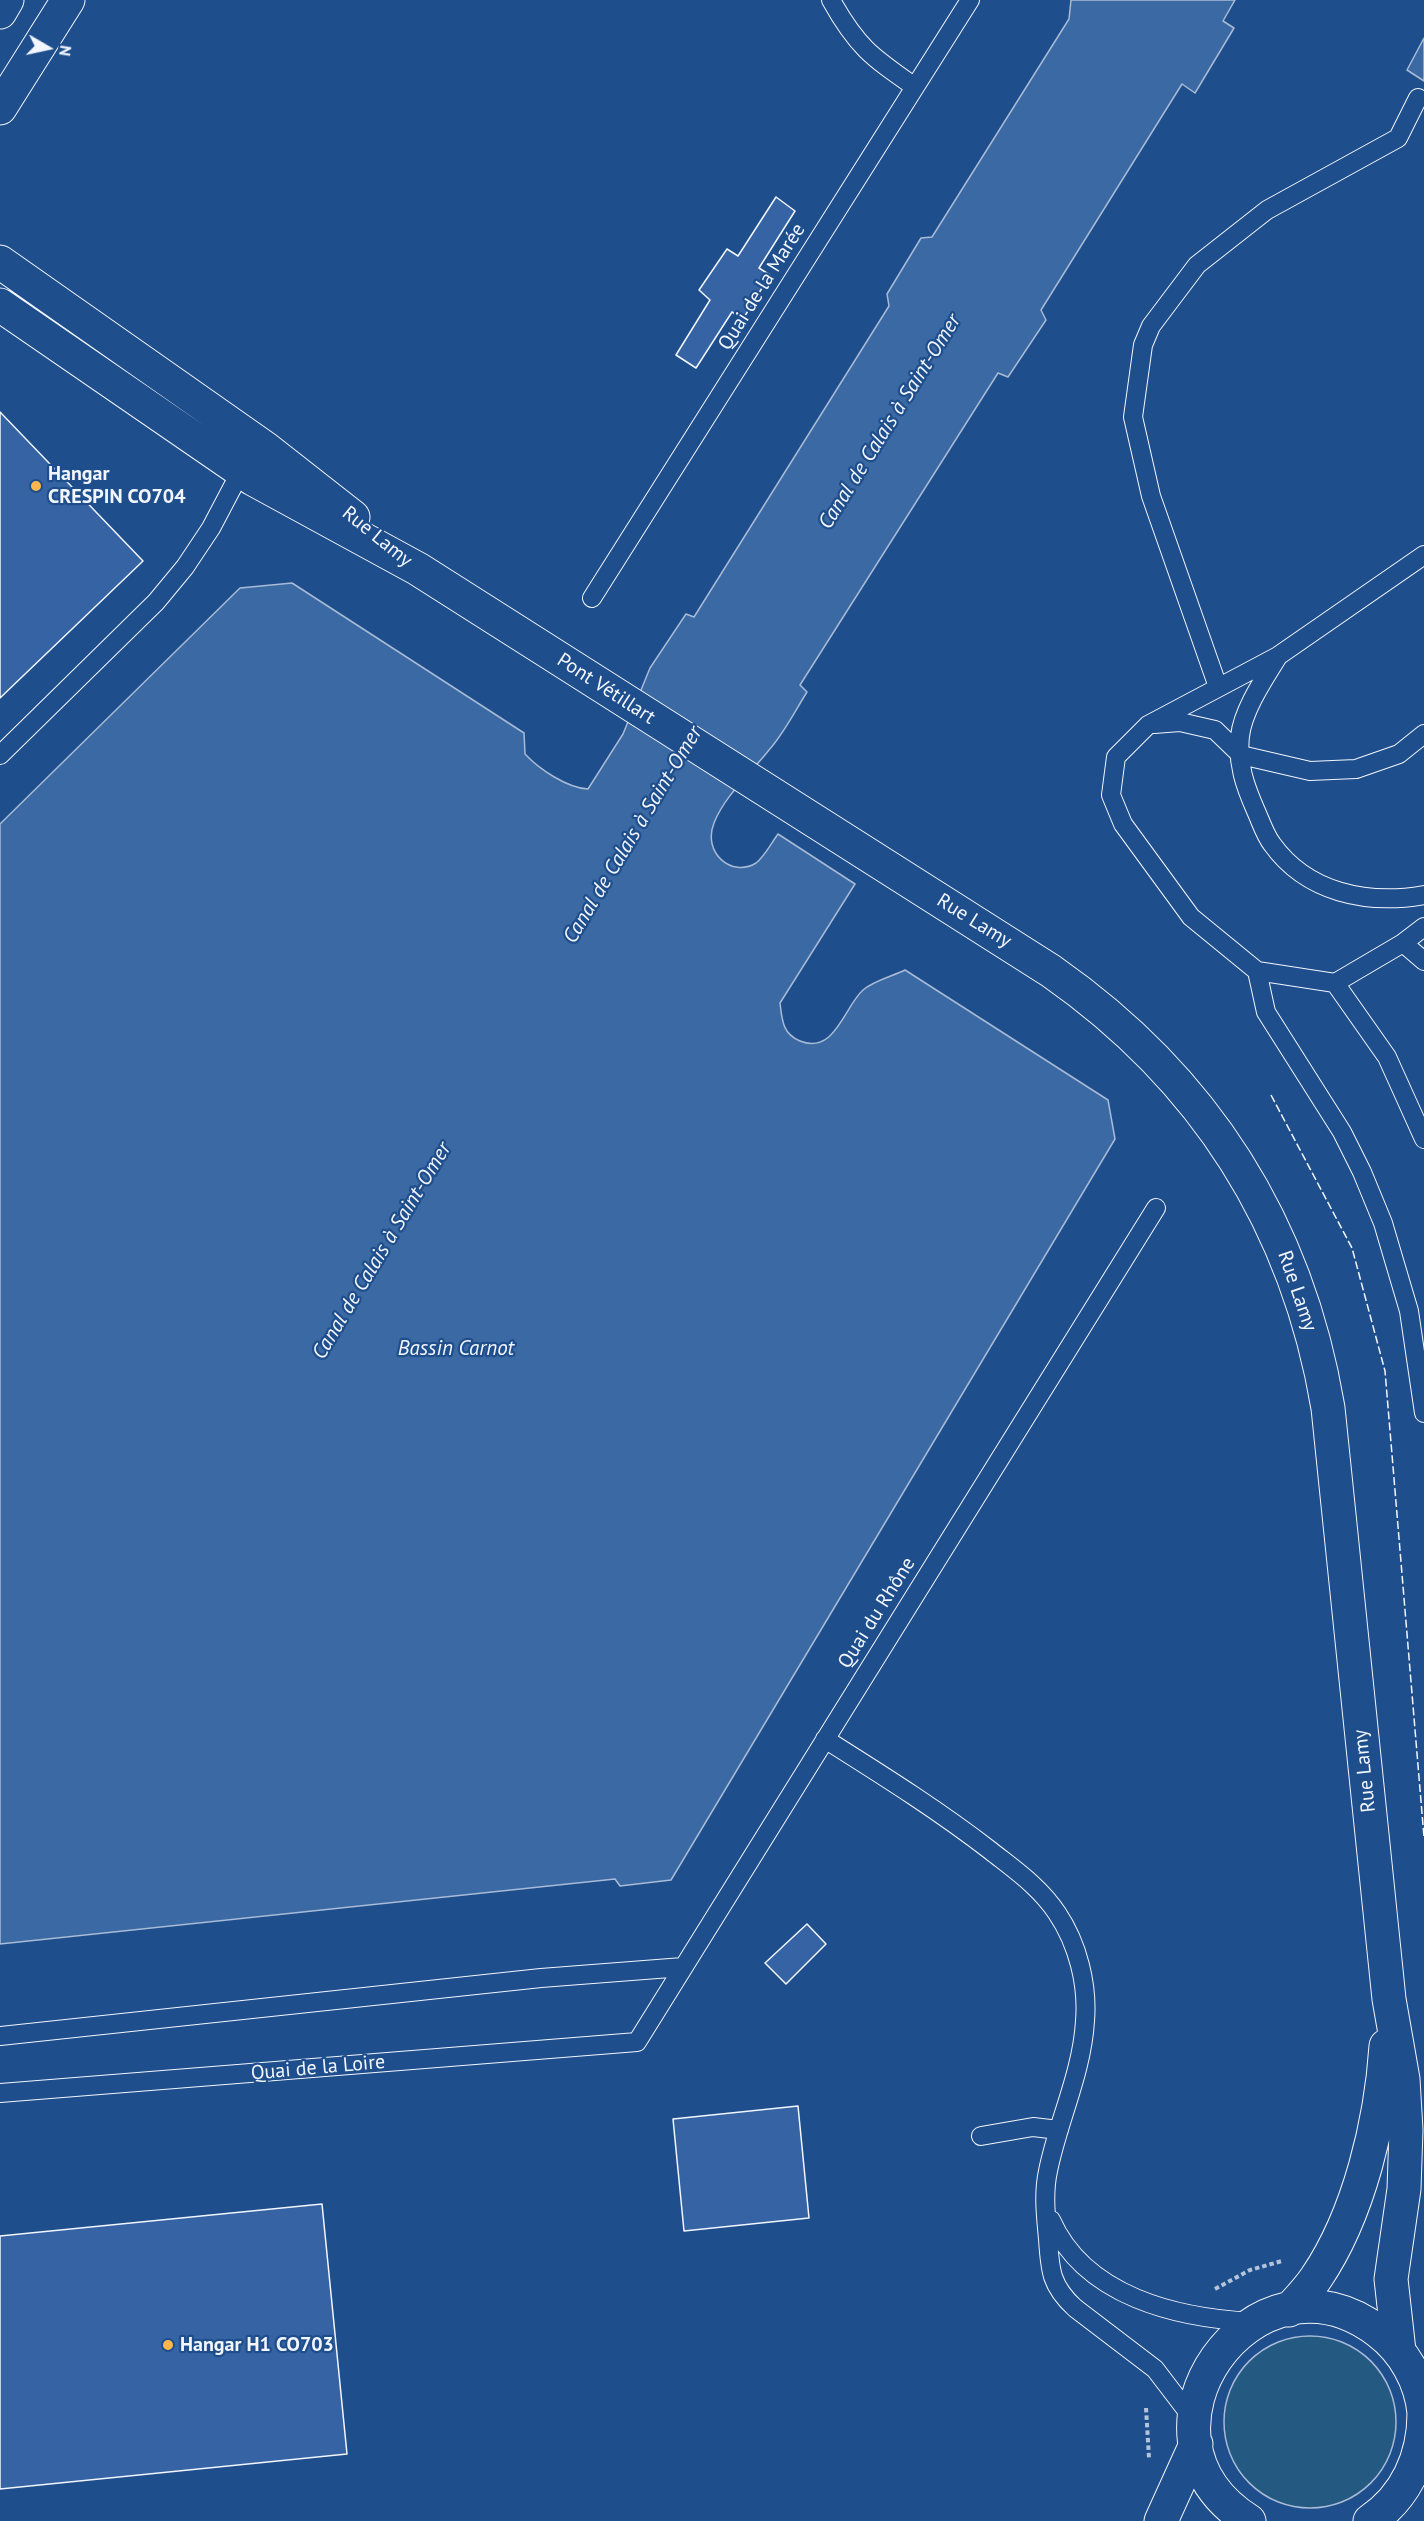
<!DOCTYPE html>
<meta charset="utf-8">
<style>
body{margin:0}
#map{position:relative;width:1424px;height:2521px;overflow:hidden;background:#1f4e8c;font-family:"PT Sans",sans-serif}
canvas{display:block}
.north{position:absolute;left:18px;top:18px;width:60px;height:60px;-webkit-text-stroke:4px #1f4e8c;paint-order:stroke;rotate:99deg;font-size:16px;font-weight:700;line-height:24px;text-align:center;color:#f2f6ff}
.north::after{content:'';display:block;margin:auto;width:21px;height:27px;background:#f2f6ff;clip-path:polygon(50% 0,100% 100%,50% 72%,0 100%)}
</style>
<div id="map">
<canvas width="1424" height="2521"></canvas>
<div class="north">N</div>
</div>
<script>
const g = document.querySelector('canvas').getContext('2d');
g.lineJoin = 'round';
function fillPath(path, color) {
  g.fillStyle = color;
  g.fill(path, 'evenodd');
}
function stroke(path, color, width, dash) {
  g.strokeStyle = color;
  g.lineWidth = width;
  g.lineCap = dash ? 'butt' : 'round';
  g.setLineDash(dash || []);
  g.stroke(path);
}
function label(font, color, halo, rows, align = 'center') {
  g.font = font + ' "PT Sans",sans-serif';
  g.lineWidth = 4.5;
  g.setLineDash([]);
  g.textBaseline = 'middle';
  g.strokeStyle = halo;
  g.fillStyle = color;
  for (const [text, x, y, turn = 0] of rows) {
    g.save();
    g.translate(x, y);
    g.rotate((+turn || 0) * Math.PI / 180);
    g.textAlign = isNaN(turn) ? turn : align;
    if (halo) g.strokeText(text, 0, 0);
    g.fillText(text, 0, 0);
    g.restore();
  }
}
const green = new Path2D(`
 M1224 2422a86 86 0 1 1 172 0a86 86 0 1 1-172 0Z`);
const water = new Path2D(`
 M1071,0H1235L1223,21L1234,28L1195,93L1182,84L1041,310L1046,320L1008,377L998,373L800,685L807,692C795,711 784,733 769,750C751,773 725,795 714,823C702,853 732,878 756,863C764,857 772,842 778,834L855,884L780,1003C782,1021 783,1034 800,1041C835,1055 844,1007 863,990C873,981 893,976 905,970L1108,1100L1115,1139L671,1880L620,1886L615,1879L0,1944V824L240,588L292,583L524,733L525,754C539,769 567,788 588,789L623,734L650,668L686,614L694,617L889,306L887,294L921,238L932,237L1069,19Z
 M1424,38V81L1407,70Z`);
const building = new Path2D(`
 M776,197L795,211L759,268L770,275L743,319L732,312L696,368L676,355L710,300L699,290L727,249L738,256Z
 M0,412L143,561L0,698Z
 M807,1924L826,1944L786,1984L765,1963Z
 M798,2106L809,2218L684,2231L673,2119Z
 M322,2204L347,2454L0,2489V2236Z`);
const path = new Path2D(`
 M1215,2289L1250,2270L1282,2261
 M1146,2408L1149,2458`);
const service = new Path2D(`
 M831,0C857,47 872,57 915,87
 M1424,555L1278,656L1148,725L1116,757L1111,795L1123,824L1191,917L1257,971L1335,983L1403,943L1424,927
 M592,598L970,0
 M1277,658C1264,679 1243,710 1240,736C1237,764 1245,786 1256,811C1261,822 1265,835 1272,844C1307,893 1367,905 1424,895
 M1218,687L1151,496L1133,417L1143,345L1151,326L1197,265L1267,210L1398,138L1418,98
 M1154,724L1180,722L1215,730L1241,755L1310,771L1356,769L1399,754L1424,734
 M0,755L156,602L185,567L211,528L241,471
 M1403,943L1424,961
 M1257,971L1266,1012L1342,1132L1362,1172L1383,1223L1409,1311L1424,1413
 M1335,983L1387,1057L1424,1139
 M825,1739C882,1775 938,1810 991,1851C1015,1870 1040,1887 1057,1913C1078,1944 1088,1985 1085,2021C1082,2073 1058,2121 1048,2171C1043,2194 1046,2217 1048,2239C1050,2271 1051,2286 1075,2308L1155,2369L1194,2420
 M0,2036L541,1978L683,1967
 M0,2093L637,2042L1156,1208
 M981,2136L1033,2127L1059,2130
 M1051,2220C1085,2297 1177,2318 1253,2322`);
const tertiary = new Path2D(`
 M0,12L7,0
 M0,108L68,0
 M0,262L265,448L353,517
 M0,305L253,479L418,569L1051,971C1204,1078 1297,1223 1328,1408L1389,1999L1403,2079L1406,2130L1404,2189L1391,2279L1399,2351
 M1289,2310C1298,2300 1308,2290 1316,2278C1359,2215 1381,2122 1386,2046
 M1161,2521L1196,2444
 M1249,2521C1113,2435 1255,2236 1379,2332C1404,2351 1421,2381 1424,2413C1424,2457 1406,2497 1370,2521`);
const fence = new Path2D(`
 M1271,1095L1352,1248L1385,1371L1424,1837`);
const markers = [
 [36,486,6,"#ffb74d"],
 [168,2345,6,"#ffb74d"]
];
const streetNames = [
 ["Quai de la Marée",762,287,-58],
 ["Rue Lamy",377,537,39],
 ["Pont Vétillart",606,689,33],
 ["Rue Lamy",974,921,32],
 ["Rue Lamy",1297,1291,71],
 ["Quai du Rhône",877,1613,-58],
 ["Rue Lamy",1365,1771,-96],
 ["Quai de la Loire",318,2068,-5]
];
const poiNames = [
 ["Hangar",48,474],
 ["CRESPIN CO704",48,497],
 ["Hangar H1 CO703",180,2345]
];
const waterNames = [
 ["Canal de Calais à Saint-Omer",890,422,-58],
 ["Canal de Calais à Saint-Omer",633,835,-59],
 ["Canal de Calais à Saint-Omer",382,1251,-59],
 ["Bassin Carnot",456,1349]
];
fillPath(green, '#245a82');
stroke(green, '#a8bbd7', 1.5);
fillPath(water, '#3b69a3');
stroke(water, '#a8bbd7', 1.5);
fillPath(building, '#3563a3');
stroke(building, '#f2f6ff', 1.5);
stroke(service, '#f2f6ff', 20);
stroke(tertiary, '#f2f6ff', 35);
stroke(path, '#b3c4dc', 4, [4.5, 3]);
stroke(service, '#1f4e8c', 18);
stroke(tertiary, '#1f4e8c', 33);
stroke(fence, '#f2f6ff', 1.5, [8, 3]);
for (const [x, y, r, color] of markers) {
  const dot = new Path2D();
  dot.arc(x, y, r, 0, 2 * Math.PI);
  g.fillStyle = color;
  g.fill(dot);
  stroke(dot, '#1f4e8c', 2);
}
label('20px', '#f2f6ff', '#1f4e8c', streetNames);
label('bold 20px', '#f2f6ff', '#1f4e8c', poiNames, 'left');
label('italic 21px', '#f2f6ff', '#1f4e8c', waterNames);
</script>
